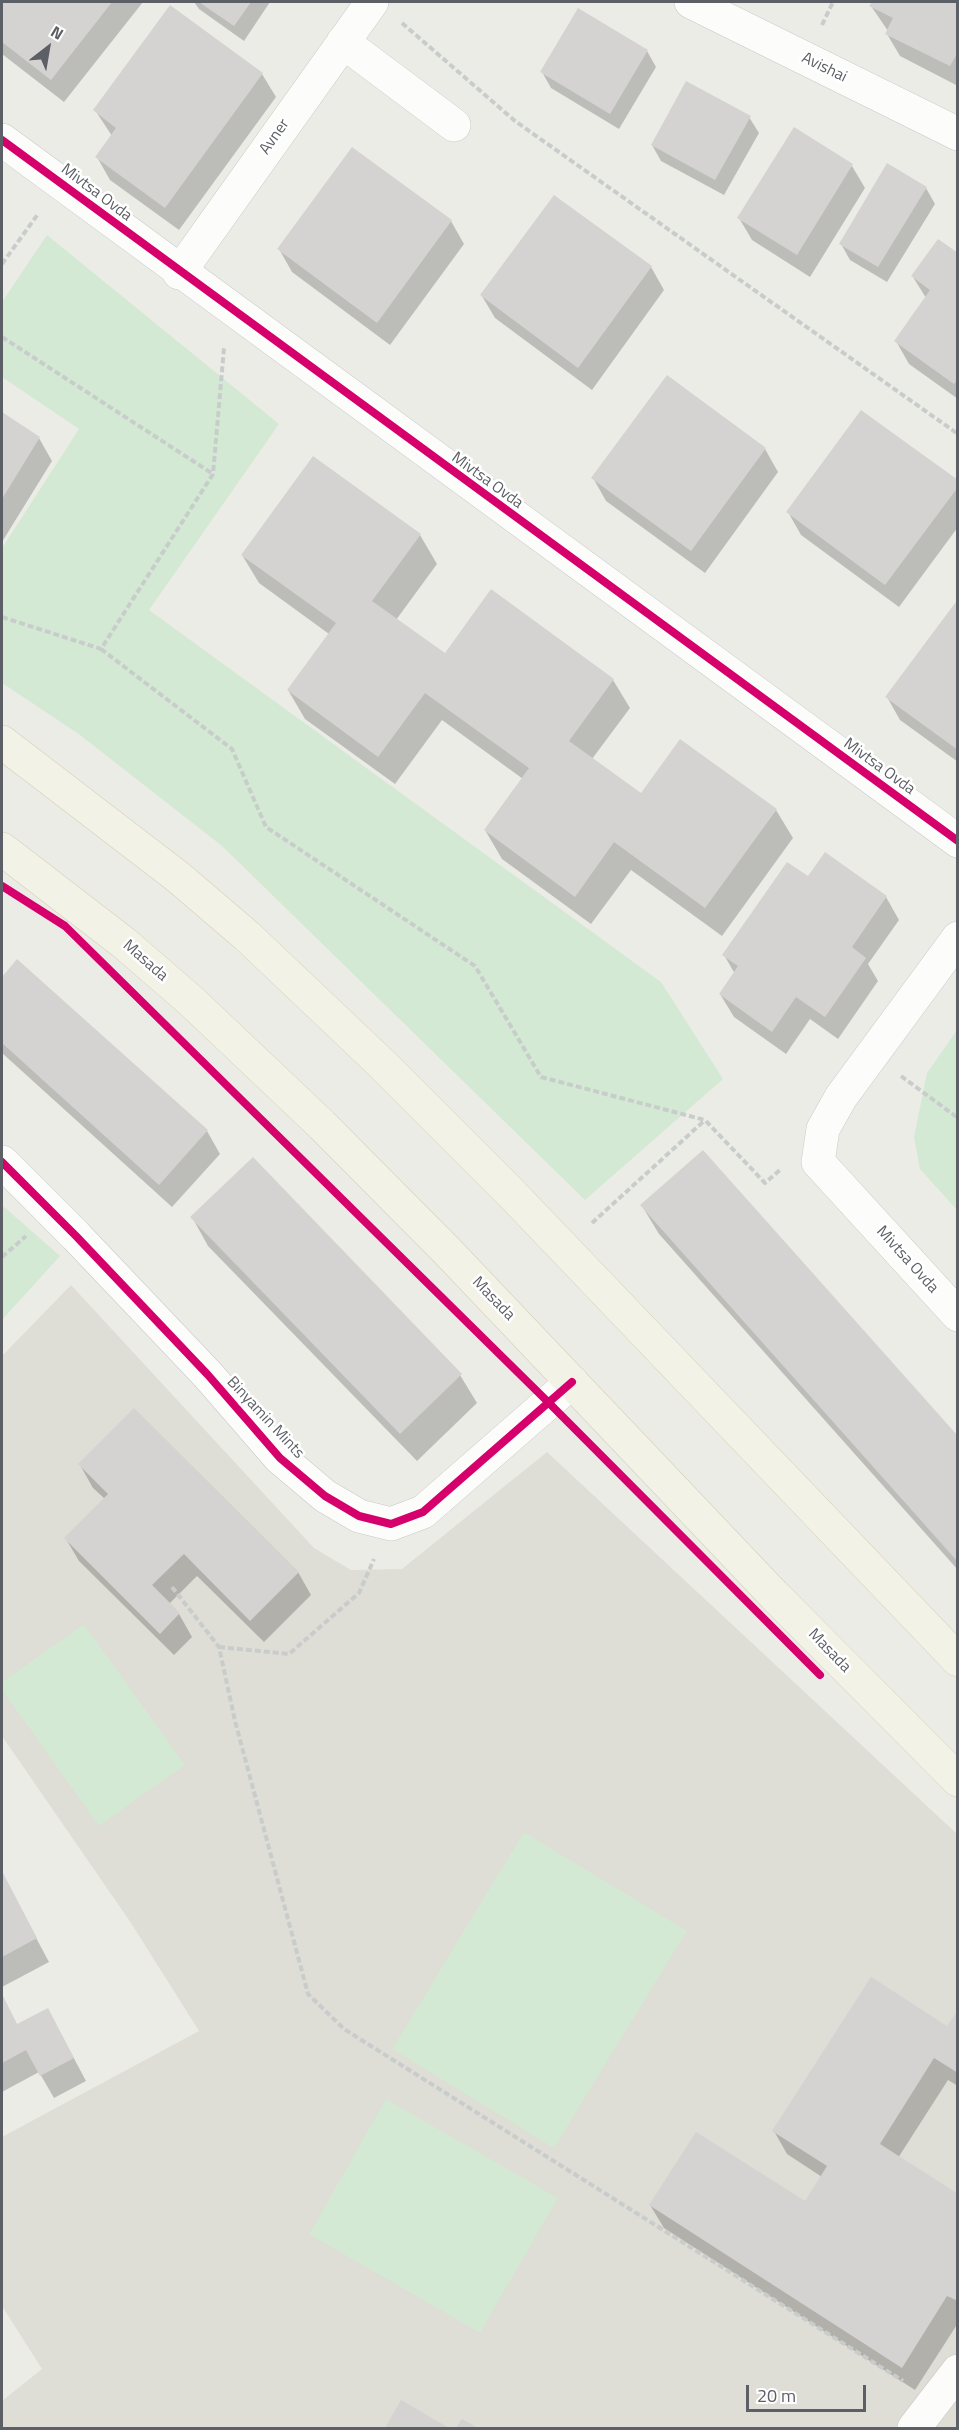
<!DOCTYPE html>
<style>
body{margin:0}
#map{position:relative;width:959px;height:2430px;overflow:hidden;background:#ecece7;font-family:"Titillium Web",sans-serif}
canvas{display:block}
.frame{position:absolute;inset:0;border:3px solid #5c5f65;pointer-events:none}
.north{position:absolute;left:18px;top:18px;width:60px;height:60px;-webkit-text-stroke:4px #fff;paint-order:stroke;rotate:31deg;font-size:16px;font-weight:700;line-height:24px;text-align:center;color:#5c5f65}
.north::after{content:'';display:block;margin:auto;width:21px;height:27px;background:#5c5f65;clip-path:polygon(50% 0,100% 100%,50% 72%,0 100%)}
.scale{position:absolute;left:746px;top:2385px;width:120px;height:27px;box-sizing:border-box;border:3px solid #5c5f65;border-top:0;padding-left:8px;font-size:18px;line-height:21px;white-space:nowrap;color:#5c5f65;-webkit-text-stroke:4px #fff;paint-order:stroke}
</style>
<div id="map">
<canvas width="959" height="2430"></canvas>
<div class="frame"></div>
<div class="north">N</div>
<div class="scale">20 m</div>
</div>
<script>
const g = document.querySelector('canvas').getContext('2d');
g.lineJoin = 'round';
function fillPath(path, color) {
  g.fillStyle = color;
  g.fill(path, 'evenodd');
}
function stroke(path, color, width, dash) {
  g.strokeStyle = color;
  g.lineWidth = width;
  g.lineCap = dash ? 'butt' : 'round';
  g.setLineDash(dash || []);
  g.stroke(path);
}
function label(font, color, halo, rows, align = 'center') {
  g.font = font + ' "Titillium Web",sans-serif';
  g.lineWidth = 5;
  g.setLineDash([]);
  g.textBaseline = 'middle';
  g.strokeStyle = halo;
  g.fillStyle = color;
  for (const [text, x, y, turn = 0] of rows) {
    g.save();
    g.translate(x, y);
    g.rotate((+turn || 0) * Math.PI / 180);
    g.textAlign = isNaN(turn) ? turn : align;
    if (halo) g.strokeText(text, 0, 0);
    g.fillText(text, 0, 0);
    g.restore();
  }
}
const education = new Path2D(`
 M71,1285L314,1548L351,1570L402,1569L547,1452L957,1834V2428H2V2401L42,2369L2,2306V2137L199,2031L131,1923L2,1736V1356Z`);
const green = new Path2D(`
 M47,235L279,424L149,610L661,982L723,1079L585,1200L222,846L80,735L2,683V548L79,429L2,377V302Z
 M957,1030V1210L920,1169L914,1137L927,1073Z
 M2,1205L60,1256L2,1320Z
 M84,1624L185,1765L99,1826L2,1690V1682Z
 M524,1832L687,1931L554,2148L392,2049Z
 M386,2099L558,2198L480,2333L309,2234Z`);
const shadow = new Path2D(`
 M2,2H143L64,102L2,54Z
 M194,2H270L244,41L199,9Z
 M873,2H958V86L900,56L887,34L888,31L871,6Z
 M170,7L262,74L276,97L179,230L110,180L97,157L112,136L95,110Z
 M647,51L656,67L619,129L551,88L542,72Z
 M749,117L759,133L724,195L661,161L652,145Z
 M852,166L865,188L810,277L752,240L739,218Z
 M926,188L935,204L887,282L850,260L841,244Z
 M555,197L651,267L664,290L592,390L495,318L482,296Z
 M451,221L464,244L390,345L292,272L279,249Z
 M958,254V399L909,364L896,341L926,298L913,277Z
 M2,414L39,438L52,461L2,542Z
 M765,449L778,472L705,573L606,501L593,478Z
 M958,482V527L899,607L801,535L788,512Z
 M420,535L437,564L396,620L445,655L613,680L630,708L592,759L641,795L776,810L793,838L722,936L631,870L591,924L502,859L485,830L523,779L442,720L395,784L305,719L288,690L329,634L259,583L242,555Z
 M958,601V762L900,720L887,697Z
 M886,897L899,920L868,964L878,981L838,1039L810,1019L786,1054L734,1017L720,994L735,974L724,955Z
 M18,961L207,1131L220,1154L172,1207L2,1053V979Z
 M642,1206L958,1438V1570L659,1234Z
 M192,1217L460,1375L477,1403L417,1461L208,1246Z
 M80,1465L298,1572L311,1595L264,1642L197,1576L169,1604L179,1614L192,1637L174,1655L79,1561L66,1539L105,1499L93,1488Z
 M2,1874L49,1962L2,1987Z
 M2,1995L17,2025L60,2032L86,2081L54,2098L39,2072L2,2092Z
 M958,2013V2086L948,2080L898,2158L958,2195V2323L915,2390L664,2228L650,2205L805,2203L822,2177L787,2154L774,2131L948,2028Z
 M402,2402L446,2428H386Z`);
const building = new Path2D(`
 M2,2H112L51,80L2,42Z
 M199,2H251L234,26Z
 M872,2H958V52L950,66L885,34L893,18L869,6Z
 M170,5L263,73L165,208L95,157L116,128L93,110Z
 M578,8L648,50L610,114L540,72Z
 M686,81L751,116L715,180L651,145Z
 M794,127L853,164L797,255L737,218Z
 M352,147L452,220L377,323L277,249Z
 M887,163L927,187L878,267L839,244Z
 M554,195L652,266L578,368L480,295Z
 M938,239L958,253V378L954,384L894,341L930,290L911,276Z
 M667,375L766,448L691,551L591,478Z
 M861,410L958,480V487L885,585L786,512Z
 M2,412L40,437L2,499Z
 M313,456L421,534L372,601L445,653L491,589L614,679L569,741L641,793L680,739L777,809L705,908L614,842L575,897L484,830L529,768L425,693L378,757L287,690L336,623L241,555Z
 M958,599V750L885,697Z
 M825,852L887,896L852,947L866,958L825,1017L796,997L772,1032L719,994L738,966L722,955L787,862L808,876Z
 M17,959L208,1130L159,1185L2,1043V977Z
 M703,1150L958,1436V1562L640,1205Z
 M253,1157L462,1374L400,1434L190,1217Z
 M134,1408L299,1572L250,1621L184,1554L152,1585L180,1613L160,1634L64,1538L108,1494L78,1464Z
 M2,1871L37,1938L2,1957Z
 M871,1977L947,2026L958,2010V2073L934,2058L880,2144L958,2194V2301L947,2296L902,2368L649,2205L696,2132L805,2201L827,2166L772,2131Z
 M2,1994L17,2024L48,2008L74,2058L40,2076L26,2050L2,2063Z
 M401,2400L449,2428H385Z
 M462,2419L478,2428H456Z`);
const path = new Path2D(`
 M402,23L515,121L958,434
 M822,25L833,2
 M2,264L38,214
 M2,337L213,474
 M2,617L101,649L213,474L224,348
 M101,649L232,749L266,827L475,966L541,1077L705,1120L765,1183L781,1169
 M901,1076L958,1118
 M592,1223L704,1121
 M2,1257L26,1236
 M172,1587L219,1647L235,1721L308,1994L344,2029L903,2381
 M219,1647L289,1654L359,1593L374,1559`);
const minor = new Path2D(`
 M691,2L958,134
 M343,42L454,125
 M2,140L958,841
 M179,273L372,2
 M958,938L841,1097L823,1129L818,1162L958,1315
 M2,1162L76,1236L208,1375L280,1458L325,1496L359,1516L391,1524L423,1512L572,1382
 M914,2428L958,2371`);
const major = new Path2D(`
 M2,742L178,877L247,936L382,1064L511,1193L958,1660
 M2,849L124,943L190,1000L322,1125L449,1253L774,1595L958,1780`);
const cycleway = new Path2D(`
 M2,140L958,841
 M2,886L65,926L548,1402L820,1675
 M2,1162L76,1236L208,1375L280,1458L325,1496L359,1516L391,1524L423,1512L572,1382`);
const streetNames = [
 ["Avishai",824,68,26],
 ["Avner",275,137,-55],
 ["Mivtsa Ovda",96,193,37],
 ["Mivtsa Ovda",487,481,36],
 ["Mivtsa Ovda",879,767,36],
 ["Masada",145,961,41],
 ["Mivtsa Ovda",907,1260,48],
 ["Masada",493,1299,46],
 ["Binyamin Mints",265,1418,47],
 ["Masada",829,1651,46]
];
fillPath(education, '#deddd6');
fillPath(green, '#d3e9d3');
fillPath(shadow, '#0003');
fillPath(building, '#d4d3d1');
stroke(minor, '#c8c9c7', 34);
stroke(major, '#d4cfb4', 34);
stroke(path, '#c8cdcb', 4, [6, 3]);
stroke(minor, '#fcfcfb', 33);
stroke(major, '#f3f2e7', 33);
stroke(cycleway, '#d6006c', 8);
label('16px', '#5c5f65', '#fff', streetNames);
</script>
